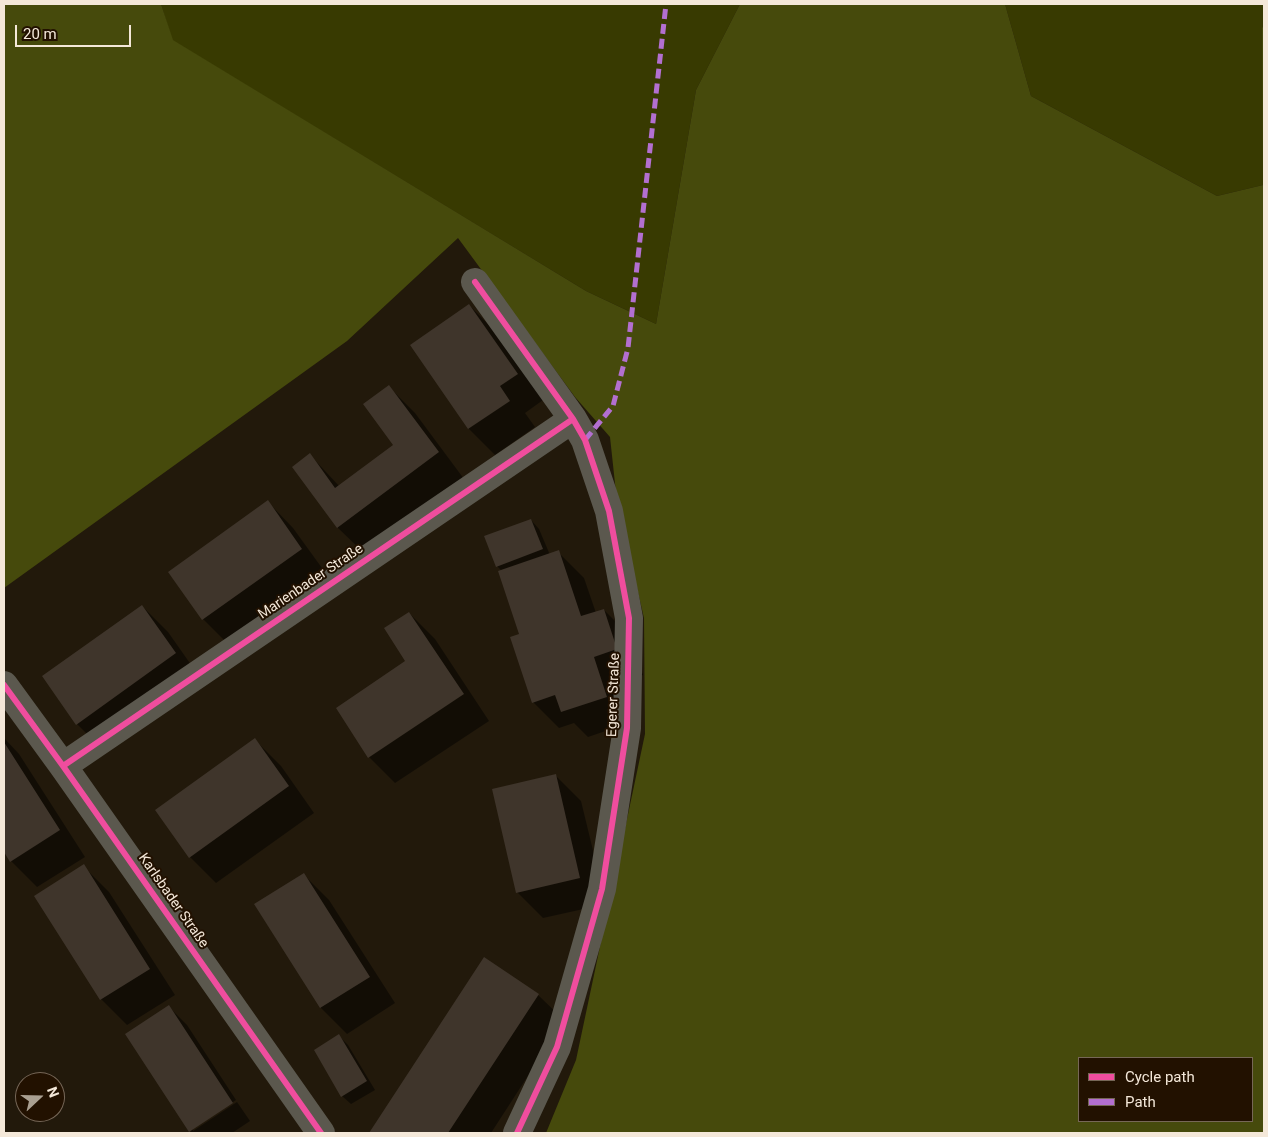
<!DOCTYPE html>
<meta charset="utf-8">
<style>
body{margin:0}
#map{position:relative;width:1268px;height:1137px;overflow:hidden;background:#22190b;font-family:Roboto,sans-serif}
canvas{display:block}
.frame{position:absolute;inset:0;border:5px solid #f4e8d9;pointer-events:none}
.legend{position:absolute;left:1078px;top:1057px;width:175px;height:65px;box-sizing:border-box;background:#210;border:1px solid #766757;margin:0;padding:6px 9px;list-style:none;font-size:15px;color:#f4e8d9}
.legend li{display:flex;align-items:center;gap:10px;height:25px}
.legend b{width:25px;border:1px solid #766757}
.north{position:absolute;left:15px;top:1072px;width:50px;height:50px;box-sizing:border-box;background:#210;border:1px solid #766757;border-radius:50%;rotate:69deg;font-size:14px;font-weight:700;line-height:20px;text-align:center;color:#f4e8d9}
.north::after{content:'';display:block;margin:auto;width:18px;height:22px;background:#aaa091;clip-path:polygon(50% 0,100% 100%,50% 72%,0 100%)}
.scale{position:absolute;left:15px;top:25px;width:116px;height:22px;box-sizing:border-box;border:2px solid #f4e8d9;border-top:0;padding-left:6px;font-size:15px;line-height:18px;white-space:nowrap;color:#f4e8d9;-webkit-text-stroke:4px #210;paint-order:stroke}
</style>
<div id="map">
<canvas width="1268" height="1137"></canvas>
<div class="frame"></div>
<ul class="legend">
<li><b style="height:6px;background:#ef4d9e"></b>Cycle path</li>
<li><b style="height:6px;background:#b36fd0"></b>Path</li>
</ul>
<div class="north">N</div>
<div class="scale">20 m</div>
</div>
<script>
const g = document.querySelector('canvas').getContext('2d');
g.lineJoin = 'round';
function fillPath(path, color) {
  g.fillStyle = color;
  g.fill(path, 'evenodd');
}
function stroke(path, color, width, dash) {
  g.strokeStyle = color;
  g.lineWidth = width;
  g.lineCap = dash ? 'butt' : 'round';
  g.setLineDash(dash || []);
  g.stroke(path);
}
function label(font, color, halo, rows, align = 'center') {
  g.font = font + ' Roboto,sans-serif';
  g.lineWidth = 4;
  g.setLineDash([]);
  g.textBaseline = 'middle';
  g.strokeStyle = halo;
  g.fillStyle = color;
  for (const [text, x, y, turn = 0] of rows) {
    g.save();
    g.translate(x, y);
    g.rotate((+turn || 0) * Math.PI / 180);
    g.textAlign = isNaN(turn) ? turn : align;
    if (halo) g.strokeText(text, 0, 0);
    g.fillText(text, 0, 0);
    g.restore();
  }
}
const green = new Path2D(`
 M161,4H740L696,90L656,324L586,291L172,40Z
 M1005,4H1264L1263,185L1217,196L1031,96Z`);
const forest = new Path2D(`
 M4,4H161L173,40L586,291L656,324L696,90L740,4H1005L1031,96L1217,196L1263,185L1262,28L1264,26V1133H546L576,1060L645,734L644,618L617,502L610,437L575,397L458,238L347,341L4,588ZM1079,1058H1252V1121H1079Z`);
const shadow = new Path2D(`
 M469,305L495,331L543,400L525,413L535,427L495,455L469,429L411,345Z
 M389,387L415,413L464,479L364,553L338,528L293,467L310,455L340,487L395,445Z
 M268,502L293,528L327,575L229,645L203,619L169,573Z
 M531,520L539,529L550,555L558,552L584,578L596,613L604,610L630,636L643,675L619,683L632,722L588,737L574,723L559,728L533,702L521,635L502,571L497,566Z
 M142,606L168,632L201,679L103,750L77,724Z
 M409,613L435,639L489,721L395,783L369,757L407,662Z
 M4,738L19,754L85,857L37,887L11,861L4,849Z
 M255,740L281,766L314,813L216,883L190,857L156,810Z
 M555,775L581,801L606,904L543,918L517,892Z
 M83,866L109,892L175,995L127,1025L101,999L36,897Z
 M303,874L329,900L395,1003L347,1034L321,1008L255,905Z
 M484,959L538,995L564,1020L491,1133H370Z
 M169,1007L187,1025L236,1100L193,1128V1131L237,1102L250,1121L232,1133H192L190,1131Z
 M339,1036L348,1045L375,1090L351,1104L342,1096Z`);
const building = new Path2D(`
 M469,304L518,374L500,386L510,401L468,429L410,345Z
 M389,385L439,452L337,528L292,467L310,453L335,488L393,445L363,404Z
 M268,500L302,549L202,620L168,572Z
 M531,519L543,549L496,567L484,536Z
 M559,550L581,616L604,609L617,649L594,657L607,697L561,712L555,695L532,703L510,637L519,634L498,571Z
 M142,605L176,653L76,725L42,676Z
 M409,612L464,694L368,758L336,708L405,661L384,628Z
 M255,738L289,786L189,858L155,810Z
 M4,742L60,830L10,862L4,852Z
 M556,774L580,878L516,893L492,789Z
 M84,864L150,969L100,1000L34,896Z
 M304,873L370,977L320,1008L254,904Z
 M484,957L539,994L448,1133H369Z
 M169,1005L233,1103L189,1132L125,1034Z
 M339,1034L367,1081L341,1097L314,1050Z`);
const minor = new Path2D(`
 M475,282L573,419L585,440L609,511L629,618L627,728L602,889L557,1047L517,1133
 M4,685L63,766L321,1133
 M63,766L573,419`);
const quiet = new Path2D(`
 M585,440L613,406L628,348L666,4`);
const cycleway = new Path2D(`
 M475,282L573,419L585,440L609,511L629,618L627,728L602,889L557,1047L517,1133
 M4,685L63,766L321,1133
 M63,766L573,419`);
const streetNames = [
 ["Marienbader Straße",311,582,-34],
 ["Egerer Straße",614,695,-88],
 ["Karlsbader Straße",173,901,55]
];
fillPath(green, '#383a01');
fillPath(forest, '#464a0c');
fillPath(shadow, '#0007');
fillPath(building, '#3f352b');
stroke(minor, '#5b584e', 28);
stroke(quiet, '#b36fd0', 5, [10, 5]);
stroke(cycleway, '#ef4d9e', 6);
label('14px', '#f4e8d9', '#210', streetNames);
</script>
